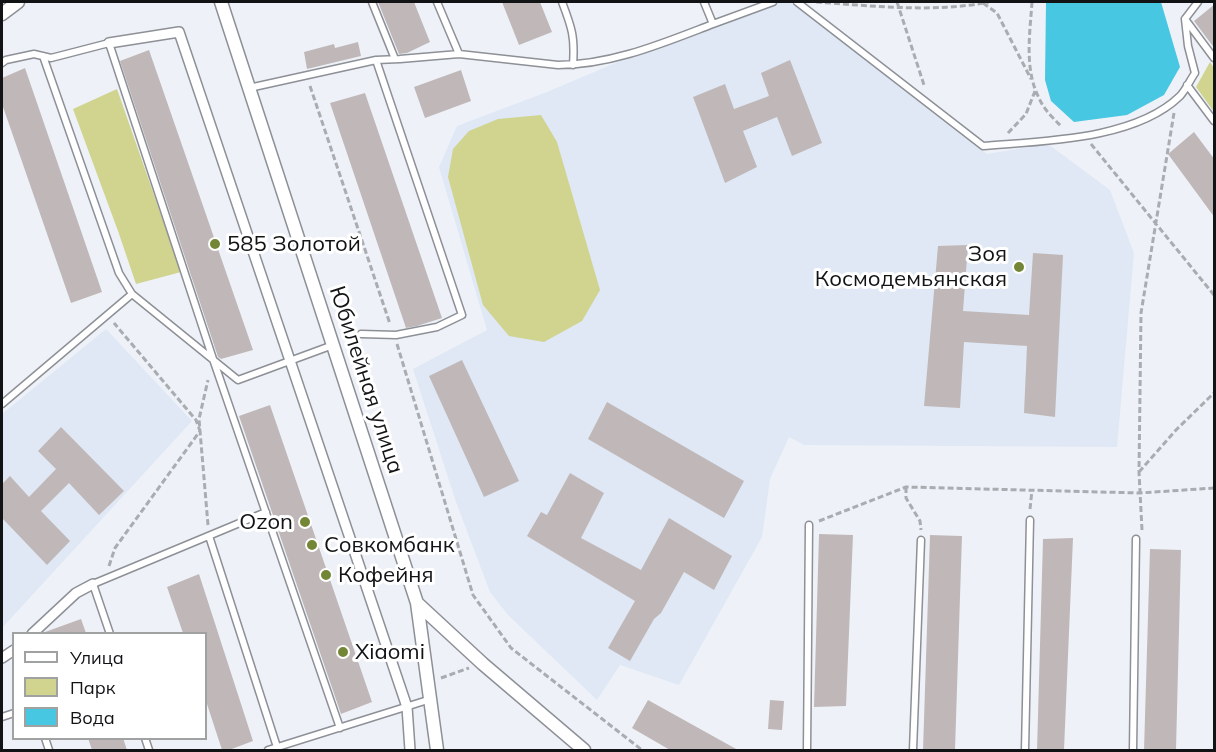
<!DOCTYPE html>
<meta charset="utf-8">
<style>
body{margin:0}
#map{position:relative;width:1216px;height:752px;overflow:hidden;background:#eef2f8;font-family:Mulish,sans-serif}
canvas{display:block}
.frame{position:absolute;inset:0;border:3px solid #111315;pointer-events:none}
.legend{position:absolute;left:12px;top:632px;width:195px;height:108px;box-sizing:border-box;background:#fff;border:2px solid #a0a1a1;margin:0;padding:8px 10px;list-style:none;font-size:18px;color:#111315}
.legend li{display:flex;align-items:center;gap:12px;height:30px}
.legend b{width:30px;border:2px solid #a0a1a1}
</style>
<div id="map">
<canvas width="1216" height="752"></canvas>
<div class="frame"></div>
<ul class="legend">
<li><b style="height:8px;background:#fff"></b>Улица</li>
<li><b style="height:16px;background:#d0d48e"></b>Парк</li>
<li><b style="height:16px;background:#47c7e1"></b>Вода</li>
</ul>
</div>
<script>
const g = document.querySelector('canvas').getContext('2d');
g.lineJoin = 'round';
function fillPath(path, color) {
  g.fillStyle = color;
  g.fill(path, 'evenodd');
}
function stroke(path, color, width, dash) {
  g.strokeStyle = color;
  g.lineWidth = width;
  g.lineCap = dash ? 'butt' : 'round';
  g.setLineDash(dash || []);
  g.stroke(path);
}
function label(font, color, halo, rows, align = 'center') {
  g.font = font + ' Mulish,sans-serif';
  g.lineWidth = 6;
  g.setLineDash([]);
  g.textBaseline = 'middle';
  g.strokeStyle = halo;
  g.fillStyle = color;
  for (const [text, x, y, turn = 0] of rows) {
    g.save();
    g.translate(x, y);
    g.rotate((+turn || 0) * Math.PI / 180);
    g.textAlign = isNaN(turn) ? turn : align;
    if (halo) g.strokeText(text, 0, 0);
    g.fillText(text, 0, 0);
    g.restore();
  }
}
const built = new Path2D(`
 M773,2H790L966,139L987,154L1048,144L1110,190L1134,253L1117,447L804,445L789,437L770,479L762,537L679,685L620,665L597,700L508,615L490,592L456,502L413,369L487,330L439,167L457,126L547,92L653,47Z
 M106,329L192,421L2,628V414Z`);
const green = new Path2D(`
 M1210,62L1214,68V112L1196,87Z
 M117,89L181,272L136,284L118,231L73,109Z
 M541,115L557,142L600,290L582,321L544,342L509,336L483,305L448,177L453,149L469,131L498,119Z`);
const water = new Path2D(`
 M1046,2H1161L1180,67L1164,95L1127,115L1074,122L1051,101L1045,80Z`);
const building = new Path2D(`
 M378,2H414L430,42L407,53L399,54Z
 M502,2H540L552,32L519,45Z
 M1215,4V49L1194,21Z
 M358,42L361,56L307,69L304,52L334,44L335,48Z
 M149,50L253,350L221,359L218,357L120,61Z
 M790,60L822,143L792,156L777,117L743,131L757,167L725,183L693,97L725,84L734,109L769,96L761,73Z
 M25,68L102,292L71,303L2,104V78Z
 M461,70L471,101L425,118L414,87Z
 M365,93L442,318L417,326L406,328L330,103Z
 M1194,132L1215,160V218L1168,154Z
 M968,245L963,311L1029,315L1033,253L1063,255L1055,417L1024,413L1027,346L964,342L960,408L924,406L938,246Z
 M462,360L519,481L484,497L429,376Z
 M607,402L744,481L724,518L588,439Z
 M270,405L372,702L341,714L239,416Z
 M61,427L124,491L99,515L69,483L41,511L70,541L47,565L2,518V484L10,476L29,497L56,469L38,451Z
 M570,473L604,493L581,538L641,570L669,518L732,556L714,590L684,572L661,613L654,619L630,661L608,648L635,601L527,536L541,512L547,515Z
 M819,534L853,535L846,706L814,707Z
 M930,535L962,536L955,750H923Z
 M1073,538L1064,750H1037L1043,539Z
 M1150,549L1181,550L1176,750H1144Z
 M199,574L253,741L229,750H222L206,701V633H183L167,587Z
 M81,619L86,633H45V632Z
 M648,700L738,750H670L632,728Z
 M770,700L784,701L782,730L768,729Z
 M88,738H123L127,750H92Z`);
const path = new Path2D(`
 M816,2C874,6 932,13 989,2
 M897,2L924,85
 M1032,2C1030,33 1024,69 1039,98C1044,110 1054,119 1062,127
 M983,3L997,13L1031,79
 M310,86L390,324
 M1008,133L1026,114L1035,91
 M1091,144L1214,295
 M397,344L473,595L511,648L642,750
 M1139,472L1176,430L1214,393
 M906,487V498L920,521L921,530
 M1030,509L1032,490
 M819,521L906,487L1140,493L1214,488
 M208,525L199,419L208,380
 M1142,530L1139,472L1141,313L1174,113
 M109,566L115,548L200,431L196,420L114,323
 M441,678L469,668`);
const service = new Path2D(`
 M372,2L395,59
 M437,2L459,54
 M562,2C572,28 575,37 573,65
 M797,2L983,146C1042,141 1135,140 1180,96C1186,90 1190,80 1195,73L1188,46L1185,19
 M1198,2L1185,19L1214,58
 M713,24L773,2
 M43,56L119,273L132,294
 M2,63L6,60L34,54L51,58L109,43L213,359L340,728
 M1187,85L1214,121
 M249,88L376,60L400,59L459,54L558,65C612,65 663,43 713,24L704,2
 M361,334L396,335L437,327L462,315L376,60
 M2,404L132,294L238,380L333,345
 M209,536L277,747
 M110,634L93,584L266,512
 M2,717L14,713
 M45,738L49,750
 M145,738L149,750
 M268,750L431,699
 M807,750L809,525
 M913,750L921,540
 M1025,750L1030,520
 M1133,750L1136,539`);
const pedestrian = new Path2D(`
 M109,43L179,32L407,707L410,750
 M32,634L76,593L93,584
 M2,658L14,650`);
const minor = new Path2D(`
 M221,2L417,603L437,750
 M2,14L18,2
 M417,603L483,664L584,750`);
const markers = [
 [215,244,6,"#738636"],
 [1019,267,6,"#738636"],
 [305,522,6,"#738636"],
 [312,545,6,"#738636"],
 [326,575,6,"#738636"],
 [343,652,6,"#738636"]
];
const poiNames = [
 ["585 Золотой",227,244],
 ["Зоя",1007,254,"right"],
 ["Космодемьянская",1007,279,"right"],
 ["Ozon",293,522,"right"],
 ["Совкомбанк",324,545],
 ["Кофейня",338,575],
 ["Xiaomi",355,652]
];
const streetNames = [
 ["Юбилейная улица",366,380,72]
];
fillPath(built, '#dfe8f4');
fillPath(green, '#d0d48e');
fillPath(water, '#47c7e1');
fillPath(building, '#c0b8b8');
stroke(service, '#8d9096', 9);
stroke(pedestrian, '#8d9096', 12);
stroke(minor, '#8d9096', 15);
stroke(path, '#a9acb1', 3, [6, 3]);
stroke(service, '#fff', 6);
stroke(pedestrian, '#fff', 9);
stroke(minor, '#fff', 12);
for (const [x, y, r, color] of markers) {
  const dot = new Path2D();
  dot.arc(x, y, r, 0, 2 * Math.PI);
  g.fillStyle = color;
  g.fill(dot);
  stroke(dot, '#fff', 2);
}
label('22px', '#111315', '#fff', poiNames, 'left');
label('22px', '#111315', '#fff', streetNames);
</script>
